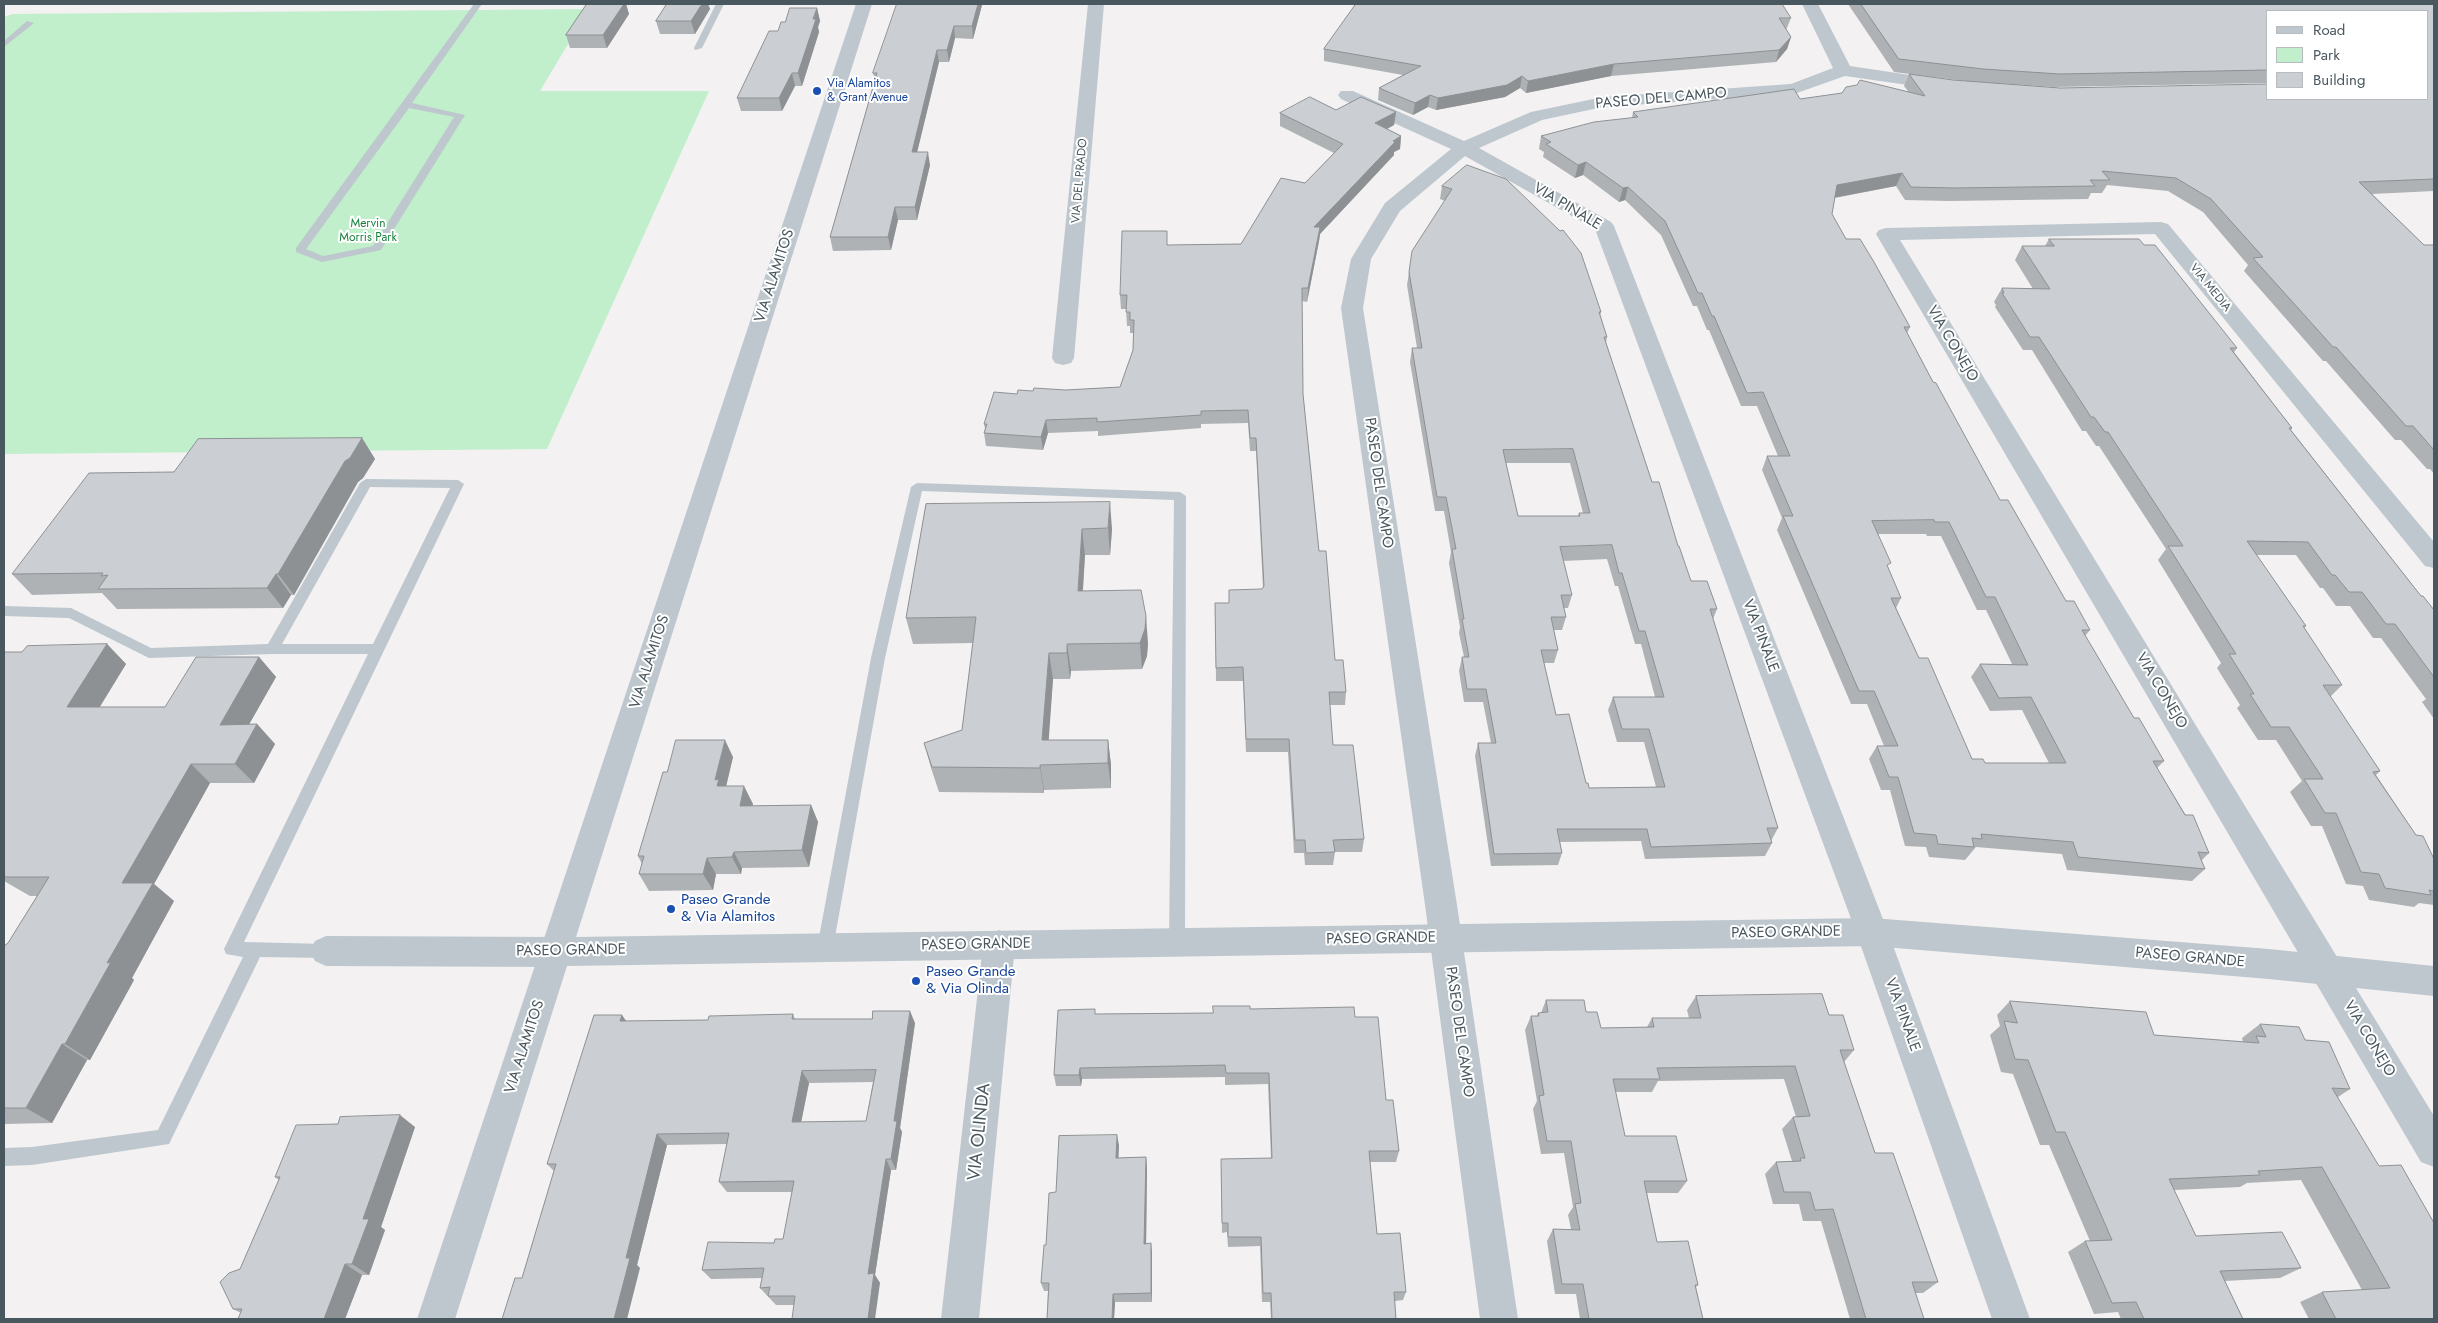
<!DOCTYPE html>
<style>
body{margin:0}
#map{position:relative;width:2438px;height:1323px;overflow:hidden;background:#f3f1f1;font-family:Jost,sans-serif}
canvas{display:block}
.frame{position:absolute;inset:0;border:5px solid #49575e;pointer-events:none}
.legend{position:absolute;left:2266px;top:10px;width:162px;height:90px;box-sizing:border-box;background:#fff;border:1px solid #b6bcbf;margin:0;padding:6px 9px;list-style:none;font-size:15px;color:#49575e}
.legend li{display:flex;align-items:center;gap:10px;height:25px}
.legend b{width:25px;border:1px solid #b6bcbf}
</style>
<div id="map">
<canvas width="2438" height="1323"></canvas>
<div class="frame"></div>
<ul class="legend">
<li><b style="height:6px;background:#bdc7cd"></b>Road</li>
<li><b style="height:14px;background:#c1efcc"></b>Park</li>
<li><b style="height:14px;background:#cbcfd3"></b>Building</li>
</ul>
</div>
<script>
const g = document.querySelector('canvas').getContext('2d');
g.lineJoin = 'round';
function fillPath(path, color) {
  g.fillStyle = color;
  g.fill(path, 'evenodd');
}
function stroke(path, color, width, dash) {
  g.strokeStyle = color;
  g.lineWidth = width;
  g.lineCap = dash ? 'butt' : 'round';
  g.setLineDash(dash || []);
  g.stroke(path);
}
function label(font, color, halo, rows, align = 'center') {
  g.font = font + ' Jost,sans-serif';
  g.lineWidth = 4;
  g.setLineDash([]);
  g.textBaseline = 'middle';
  g.strokeStyle = halo;
  g.fillStyle = color;
  for (const [text, x, y, turn = 0] of rows) {
    g.save();
    g.translate(x, y);
    g.rotate((+turn || 0) * Math.PI / 180);
    g.textAlign = isNaN(turn) ? turn : align;
    if (halo) g.strokeText(text, 0, 0);
    g.fillText(text, 0, 0);
    g.restore();
  }
}
const green = new Path2D(`
 M589,9L540,91H709L547,449L4,454V17L13,14Z`);
const service = new Path2D(`
 M474,4H482L412,103L465,115L381,250L322,262L296,252V248ZM409,108L454,117L373,246L323,256L306,249Z
 M716,4H724L702,48L695,50L694,48Z
 M27,21L34,23L4,47V41Z
 M366,479L458,480L464,484L244,942L326,944L332,946L334,951L332,956L326,958L260,957L169,1144L32,1165L4,1166V1148L32,1147L158,1130L243,957L226,954L224,949L368,654H272L149,658L69,618L4,616V606L71,608L151,648L268,644L360,483ZM370,487L450,488L373,644H282Z
 M917,483L1180,492L1186,496L1185,942L1183,947L1177,949L1171,947L1169,942L1174,500L922,491L885,658L833,948L831,953L825,955L819,953L817,948L871,658L911,487Z`);
const minor = new Path2D(`
 M1088,4H1104L1074,358L1071,363L1063,365L1055,363L1052,358Z
 M1802,4H1818L1850,66L1943,80L1949,81L1952,85L1949,89L1943,90L1845,76L1794,94L1603,107L1542,120L1479,148L1611,222L1614,226L1888,932L2030,1319H1992L1856,932L1595,229L1465,156L1400,211L1371,259L1363,308L1457,905L1518,1319H1480L1425,905L1341,308L1351,259L1385,203L1451,149L1341,99L1338,95L1341,91H1353L1464,141L1531,112L1603,97L1791,84L1833,68Z
 M2161,222L2168,224L2434,542V568L2425,566L2155,234L1900,240L2434,1116V1167L2421,1162L1876,234L1879,230L1886,228Z
 M999,930L1010,935L1015,945L979,1319H941L983,945L988,935Z
 M326,936L556,937L567,942L572,952L567,962L556,967L326,966L315,961L310,951L315,941Z`);
const tertiary = new Path2D(`
 M856,4H872L576,937L1872,918L2269,949L2434,966V996L2269,979L1872,946L567,966L455,1319H417Z`);
const wall = new Path2D(`
 M587,4H626L629,14L607,48H570L566,35Z
 M667,4H708L710,9L695,34H660L656,21Z
 M1356,4L1791,18L1786,30L1791,37L1787,49L1776,62L1611,76L1526,93L1520,88L1505,97L1436,110L1428,107L1413,115L1378,100L1379,88L1403,75L1324,61V49Z
 M1848,4H2434V191L2372,194L2424,245H2434V474L2430,469H2427L2401,440H2395L2326,361H2323L2244,271L2248,265L2203,212L2168,191L2107,185L2102,193H2091L2088,199L1949,201L1905,200L1896,186L1835,198L1832,214L1846,239L1910,327L1907,333L1933,382L2000,500L2066,601L2090,630L2085,636L2134,718L2164,761L2157,768L2209,853L2201,861L2205,869L2192,881L2067,870L2062,854L1976,847L1965,860L1929,857L1926,847L1905,846L1890,790H1881L1869,759L1877,746H1884L1867,704H1851L1777,530L1782,518L1762,470L1767,456H1778L1757,406H1741L1709,330H1707L1697,306H1693L1661,235L1625,200L1619,202L1583,175L1575,178L1543,157L1544,152L1539,149L1541,136L1632,118L1633,112L1908,91L1904,86L1909,74L1953,80L1974,82L1894,72ZM2267,11L2427,99L2060,88L1997,83L2054,87L2267,83ZM1878,534H1926L1927,536H1941L1977,610H1986L2012,664H1980L1971,677L1990,711L2022,710L2049,763H1985L1972,759L1919,658L1896,608L1901,598L1888,568Z
 M982,5L973,39L955,38L949,62H939L917,152L930,165L917,220H898L891,250L833,251L830,237L875,81L873,73Z
 M817,8L820,21L818,27L819,32L802,86H795L782,111H741L737,98L785,22Z
 M1336,110L1396,112L1394,125L1387,129L1401,136L1400,149L1394,152V155L1320,234L1319,241L1307,302L1302,301L1303,394L1319,551L1335,660L1346,692L1345,705H1330L1333,745L1364,839L1362,852H1335L1333,865H1305L1304,853H1294L1288,752H1246L1243,681H1216L1215,603H1229L1262,589L1263,588L1256,451H1250L1248,423L1201,424V428L1098,436V431L1048,433L1043,450L986,446L984,433L985,429L984,424L1017,394L1033,391L1066,390L1120,387L1133,350V333H1130V326H1127L1126,309H1121L1120,295L1167,245L1241,244L1305,183L1334,153L1280,126V113Z
 M1467,165L1601,312L1600,316L1607,337L1606,343L1652,482L1691,581L1717,609L1713,619L1778,828L1771,841L1772,843L1765,856L1645,859L1641,841L1560,842L1562,853L1558,865L1491,866L1475,756L1478,743H1491L1483,702H1464L1459,671L1462,657H1464L1459,633L1460,627L1449,563L1451,552L1444,511H1435L1410,362L1412,348H1417L1407,285L1409,272L1445,201L1440,199L1442,186ZM1506,463H1570L1583,513H1579L1578,516H1518ZM1607,559L1615,586H1618L1635,644H1641L1655,697H1613L1608,710L1617,742H1644L1656,787L1589,788L1586,783L1556,715L1544,663H1554L1558,650L1554,630H1562L1566,617L1564,608H1568L1572,595L1563,561Z
 M2049,239L2144,245L2237,348L2234,352L2292,428L2291,430L2421,596L2434,610V719L2422,702L2426,699L2381,638H2373L2350,606H2336L2323,588H2320L2296,555H2256L2306,626L2304,628L2342,685L2330,697L2380,771L2376,775L2416,835L2434,859V905L2419,903L2414,907L2369,900L2363,886L2346,884L2322,826H2311L2290,792L2302,781L2276,740H2258L2237,708L2240,705L2217,668L2221,663L2158,560L2166,549L2099,446H2096L2086,431H2082L2032,350H2023L1995,307L1996,305L1994,302L2002,288L2033,289L2015,260L2022,246H2045Z
 M362,438L375,459L363,478L358,482L294,595H291L283,608L117,609L102,593L32,595L12,574L174,472Z
 M926,504L1112,529L1110,555H1085L1083,591L1148,643L1147,656L1142,669L1071,671L1070,679H1053L1048,740H1108L1111,765V788L1044,790V793L939,792L931,768L924,743L962,730L973,643L913,644L906,618Z
 M107,644L126,664L100,707H165L259,657L276,677L249,724H257L275,744L254,783H210L154,884L174,901L132,978L134,980L90,1060H87L52,1123L4,1124V946L8,943L37,896H30L4,881V652H22Z
 M733,757L726,786L753,804L752,806L811,805L818,822L809,867L742,868L741,874H716L713,890L649,891L639,874L642,864L638,856L667,772Z
 M1696,996L1829,1015L1854,1050L1844,1062L1875,1153L1938,1282L1923,1293H1915L1924,1319H1850L1821,1221H1803L1799,1204H1773L1765,1174L1776,1162L1792,1161L1782,1129L1793,1117H1796L1784,1079L1658,1081L1652,1092H1615L1625,1136L1687,1181L1678,1193H1647L1657,1242L1698,1285L1696,1287L1703,1319H1580L1576,1294H1555L1547,1241L1553,1229H1571L1568,1215L1573,1207L1564,1153L1541,1154L1533,1109L1537,1101L1525,1030L1531,1016H1537L1538,1013H1541L1546,1000L1586,1012L1601,1028L1647,1027L1652,1018H1689L1687,1010Z
 M2010,1001L2154,1035L2243,1042L2242,1038L2260,1024L2305,1040L2350,1089L2338,1097L2434,1319H2309L2300,1302L2322,1292L2362,1290L2301,1180L2247,1183L2240,1187L2174,1190L2196,1236L2301,1268L2280,1278L2225,1281L2243,1319H2121L2118,1312L2094,1314L2068,1252L2085,1241H2090L2049,1145H2040L2013,1074L2001,1072L1990,1035L2000,1026L1997,1015Z
 M1250,1009L1355,1017L1386,1100L1399,1151L1396,1162H1370L1377,1234L1406,1292L1403,1300L1395,1301L1396,1319H1271L1270,1302H1262L1260,1246L1228,1247L1227,1232L1222,1233L1221,1169L1271,1158L1268,1084L1225,1085V1077L1082,1079L1081,1086H1056L1054,1075L1096,1014L1213,1013Z
 M793,1014L795,1019L915,1023L900,1128L902,1132L896,1170H891L875,1275L880,1283L794,1305H776L760,1288L762,1278L711,1279L702,1270L783,1239L792,1192H727L719,1182L727,1144L667,1145L637,1265L640,1268L522,1278L554,1171L547,1164L627,1021L708,1020ZM873,1082L866,1121L801,1122L809,1083Z
 M338,1124L415,1127L381,1227L385,1230L369,1275H362L345,1319H238L241,1313L233,1309L240,1269L279,1180L275,1177Z
 M1119,1145L1118,1158L1146,1157L1147,1167L1146,1244L1152,1252V1302H1115L1114,1319H1047L1048,1291H1044L1041,1283L1046,1245L1056,1192Z`);
const shadedWall = new Path2D(`
 M624,4H626L629,14L607,48L603,35Z
 M702,4H708L710,9L695,34L691,21Z
 M978,4H982V5L973,39L972,26Z
 M817,8L820,21L818,27L819,32L802,86L798,73Z
 M954,26L955,38L949,62L947,50Z
 M1791,37L1787,49L1776,62L1779,50Z
 M937,50L939,62L914,165L912,152Z
 M1614,64L1611,76L1526,93L1528,81Z
 M792,73L795,86L782,111L779,98Z
 M1522,76L1520,88L1505,97L1436,110L1438,98Z
 M1430,95L1428,107L1413,115L1415,103Z
 M1396,112L1394,125L1374,136L1375,123Z
 M1401,136L1400,149L1394,152V155L1320,234L1319,241L1307,302L1314,227L1393,141Z
 M928,152L930,165L917,220L915,207Z
 M1586,162L1583,175L1575,178L1578,165Z
 M1902,173L1896,186L1832,198L1837,185Z
 M1628,187L1625,200L1619,202L1623,188Z
 M895,207L898,220L891,250L888,237Z
 M1046,420L1048,433L1043,450L1041,437Z
 M362,438L375,459L363,478L358,482L294,595L278,574L345,461Z
 M1110,502L1112,529L1110,555L1108,528Z
 M1082,529L1085,555L1081,617L1078,591Z
 M276,574L291,595L283,608L267,588Z
 M1146,616L1148,643L1147,656L1142,669L1140,643Z
 M107,644L126,664L87,727L67,707Z
 M1067,644L1071,671L1070,679L1067,653Z
 M1049,653L1053,679L1047,765L1042,740Z
 M259,657L276,677L238,744L220,725Z
 M257,724L275,744L254,783L235,764Z
 M725,740L733,757L725,791L726,804L715,780Z
 M1108,740L1111,765V788L1108,763Z
 M191,764L210,783L154,884L174,901L132,978L134,980L90,1060L65,1044L107,963L122,883Z
 M1040,765L1044,790V793L1040,768Z
 M744,786L753,804L748,823L740,806Z
 M811,805L818,822L809,867L802,850Z
 M734,852L742,868L741,874L732,857Z
 M707,858L716,874L713,890L703,874Z
 M910,1011L915,1023L900,1128L902,1132L896,1170L891,1159L894,1121Z
 M622,1015L631,1028L620,1021Z
 M62,1044L87,1060L52,1123L26,1108Z
 M1080,1068L1082,1079L1081,1086L1079,1075Z
 M802,1071L809,1083L799,1133L792,1122Z
 M400,1115L415,1127L381,1227L385,1230L369,1275L352,1264L363,1219Z
 M657,1134L667,1145L637,1265L640,1268L627,1319H614L626,1258Z
 M1117,1135L1119,1145L1118,1168L1116,1158Z
 M1146,1157L1147,1167L1146,1253L1144,1244Z
 M886,1159L891,1170L875,1275L880,1283L875,1319H868V1274Z
 M1151,1243L1152,1252V1302L1151,1293Z
 M345,1264L362,1275L345,1319H324Z
 M1113,1294L1115,1302L1114,1319H1112Z`);
const building = new Path2D(`
 M587,4H624L603,35H566Z
 M667,4H702L691,21H656Z
 M897,4H978L972,26H954L947,50H937L912,152H928L915,207H895L888,237H830L877,73H873Z
 M1356,4H1782L1791,18H1779L1791,37L1779,50L1614,64L1528,81L1522,76L1507,85L1438,98L1430,95L1415,103L1379,88L1421,66L1324,49Z
 M1861,4H2434V179L2359,182L2424,245H2434V450L2413,426H2406L2336,347H2333L2253,258L2263,257L2211,199L2176,178L2102,171L2110,180H2090L2095,186L1955,188L1911,187L1902,173L1837,185L1832,214L1846,239H1860L1874,262L1910,327H1904L1933,382L1936,383L2000,500H2008L2066,601H2074L2090,630H2082L2134,718H2139L2164,761H2153L2185,815H2193L2209,853L2198,852L2205,869L2078,857L2073,842L1981,834L1982,839L1972,838L1974,847L1938,844L1936,835L1914,833L1898,777H1889L1877,746H1898L1874,691H1859L1783,516H1793L1767,456H1790L1763,392L1747,393L1714,316H1712L1702,293H1698L1665,221L1628,187L1623,188L1586,162L1578,165L1546,144L1551,142L1541,136L1594,122L1638,117L1633,112L1794,89L1800,99L1842,93L1846,87L1857,85L1860,80L1925,96L1909,74L1953,80L2060,88L2267,84V99H2427V11H2267V70L2060,74L1983,69L1899,59ZM1934,520L1935,522H1949L1986,597H1995L2028,665L1980,664L1999,698L2031,697L2066,763H1985L1983,759H1972L1928,658H1919L1891,598H1901L1887,565L1891,563L1872,521Z
 M790,8H817L813,19H816L798,73H792L779,98H737L769,31H778L781,22H785Z
 M1310,97L1336,110L1361,97L1396,112L1375,123L1401,136L1393,141L1395,142L1314,227H1320L1308,288H1302L1303,394L1319,551H1326L1335,660H1343L1346,692H1329L1333,745H1353L1364,839L1333,840L1335,852L1306,853L1305,840H1295L1289,739H1246L1243,667L1216,668L1215,603H1229V590L1262,589L1264,586L1256,438H1250L1248,410L1201,411V415L1097,422V418L1046,420L1041,437L984,433L987,424H984L994,392L1017,394L1018,390L1033,391L1034,388L1066,390L1120,387L1133,350L1134,320H1130V312H1126L1127,295H1120L1122,231H1167V245L1241,244L1281,178L1305,183L1343,144L1280,113Z
 M1467,165L1506,179L1560,231L1563,230L1581,253L1601,312H1599L1607,337H1604L1652,482H1659L1678,546H1679L1691,581H1707L1717,609H1710L1778,828H1767L1772,843L1651,847L1647,829H1557L1562,853L1494,854L1478,743H1496L1486,689H1467L1462,657H1469L1462,619H1464L1452,549H1456L1446,497H1437L1412,348H1422L1409,272L1412,251L1452,189L1442,186ZM1573,449L1590,513H1579L1580,516H1518L1503,450ZM1612,545L1619,573H1622L1639,631H1645L1664,697H1613L1622,729H1649L1665,787L1589,788L1588,783H1586L1569,714L1556,715L1541,650H1558L1551,617H1566L1561,595H1572L1560,547Z
 M2049,239H2139L2144,245H2155L2237,348H2230L2292,428H2289L2421,596H2423L2434,610V677L2395,624H2386L2362,592H2349L2335,575H2332L2308,542L2247,541L2306,626H2303L2342,685H2323L2380,771L2373,772L2416,835L2423,836L2434,859V891L2429,890L2431,895L2385,888L2379,874L2361,872L2336,813H2325L2304,779H2323L2289,727H2271L2250,694H2254L2229,654H2236L2168,546H2183L2108,432H2105L2094,417H2091L2039,337H2030L2002,293H2004L2002,288L2050,289L2022,246H2054Z
 M362,438L350,458L345,461L278,574H276L267,588L98,589L108,575L101,576L103,573L12,574L89,473L174,472L198,439Z
 M1110,502L1108,528L1082,529L1078,591L1141,590L1146,616L1145,629L1140,643L1067,644V653H1049L1042,740H1108V763L1040,765V768L932,767L924,743L962,730L976,617L906,618L926,504Z
 M107,644L67,707H165L196,657H259L220,725L257,724L235,764H191L122,883H153L107,963L111,962L65,1044H62L26,1108H4V946L8,943L49,877H6L4,876V652H22L27,646Z
 M676,740H725L715,780L719,779L717,786H744L740,806L811,805L802,850L734,852L732,857L707,858L703,874H639L644,856H638L663,772H667Z
 M1822,994L1829,1015H1843L1854,1050H1840L1875,1153H1893L1938,1282H1912L1924,1319H1866L1833,1209L1815,1210L1810,1192H1784L1776,1162L1801,1161L1800,1158H1805L1793,1117L1810,1116L1795,1066L1657,1068L1660,1079H1613L1625,1136H1676L1687,1181H1644L1657,1242L1688,1241L1698,1285H1695L1703,1319H1589L1583,1284H1562L1553,1229L1580,1230L1575,1204L1581,1203L1571,1141H1547L1539,1096L1544,1095L1531,1016H1539L1538,1013L1548,1012L1546,1000H1584L1586,1012H1597L1601,1028L1654,1027L1652,1018H1701L1696,996Z
 M2010,1001L2146,1012L2154,1035L2259,1043L2256,1036L2266,1037L2260,1024L2299,1027L2305,1040L2329,1042L2350,1089L2332,1088L2379,1166L2401,1165L2434,1223V1319H2336L2322,1292L2390,1288L2322,1167L2258,1171L2260,1175L2169,1179L2196,1236L2282,1232L2301,1268L2220,1271L2243,1319H2144L2136,1302L2112,1303L2085,1241L2112,1240L2065,1132H2056L2028,1060L2015,1059L2004,1021L2017,1023Z
 M1213,1006H1250V1009L1354,1007L1355,1017H1378L1386,1100H1393L1399,1151H1369L1377,1234L1400,1233L1406,1292H1394L1396,1319H1272L1271,1293H1263L1261,1237H1228V1223H1222L1221,1159L1272,1158L1269,1073H1226L1225,1065L1080,1068L1079,1075H1054L1058,1010L1095,1009V1014L1213,1013Z
 M873,1011H910L894,1121H897L891,1159H886L868,1274L874,1273L868,1319H792L795,1296H768L770,1287L760,1288L764,1268L702,1270L708,1242L774,1243L775,1239H783L794,1181L719,1182L729,1133L657,1134L626,1258H630L614,1319H502L515,1278H522L556,1164H547L594,1015H622L620,1021L708,1020L709,1016L793,1014L792,1019H872ZM876,1070L866,1121L792,1122L802,1071Z
 M400,1115L363,1219H369L352,1264H345L324,1319H238L242,1309H233L220,1282L229,1273L240,1269L280,1177H275L296,1125L338,1124L340,1117Z
 M1117,1135L1116,1158L1146,1157L1144,1244L1151,1243V1293L1113,1294L1112,1319H1047L1049,1283H1041L1044,1245H1046L1049,1193L1056,1192L1059,1136Z`);
const markers = [
 [817,91,5,"#1a4fb4"],
 [671,909,5,"#1a4fb4"],
 [916,981,5,"#1a4fb4"]
];
const farTransitnames = [
 ["Via Alamitos",827,84],
 ["& Grant Avenue",827,98]
];
const farStreetnames = [
 ["VIA DEL PRADO",1080,181,-85],
 ["VIA MEDIA",2210,288,51]
];
const farParknames = [
 ["Mervin",368,224],
 ["Morris Park",368,238]
];
const streetNames = [
 ["PASEO DEL CAMPO",1661,99,-5],
 ["VIA PINALE",1567,207,31],
 ["VIA ALAMITOS",775,276,-72],
 ["VIA CONEJO",1952,344,59],
 ["PASEO DEL CAMPO",1378,483,82],
 ["VIA PINALE",1760,636,69],
 ["VIA ALAMITOS",650,662,-72],
 ["VIA CONEJO",2161,691,59],
 ["PASEO GRANDE",1786,933,-1],
 ["PASEO GRANDE",1381,939,-1],
 ["PASEO GRANDE",976,945,-1],
 ["PASEO GRANDE",571,951,-1],
 ["PASEO GRANDE",2190,958,5],
 ["VIA PINALE",1902,1015,70],
 ["PASEO DEL CAMPO",1459,1032,82],
 ["VIA CONEJO",2369,1039,59],
 ["VIA ALAMITOS",525,1047,-72]
];
const transitNames = [
 ["Paseo Grande",681,900],
 ["& Via Alamitos",681,917],
 ["Paseo Grande",926,972],
 ["& Via Olinda",926,989]
];
const nearStreetnames = [
 ["VIA OLINDA",980,1132,-84]
];
fillPath(green, '#c1efcc');
fillPath(service, '#bdc7cd');
fillPath(minor, '#bdc7cd');
fillPath(tertiary, '#bdc7cd');
fillPath(wall, '#afb2b5');
fillPath(shadedWall, '#8e9194');
fillPath(building, '#cbcfd3');
stroke(building, '#8e9194', 1);
for (const [x, y, r, color] of markers) {
  const dot = new Path2D();
  dot.arc(x, y, r, 0, 2 * Math.PI);
  g.fillStyle = color;
  g.fill(dot);
  stroke(dot, '#fff', 2);
}
label('12px', '#164399', '#fff', farTransitnames, 'left');
label('12px', '#49575e', '#fff', farStreetnames);
label('12px', '#19803d', '#fff', farParknames);
label('15px', '#49575e', '#fff', streetNames);
label('15px', '#164399', '#fff', transitNames, 'left');
label('18px', '#49575e', '#fff', nearStreetnames);
</script>
